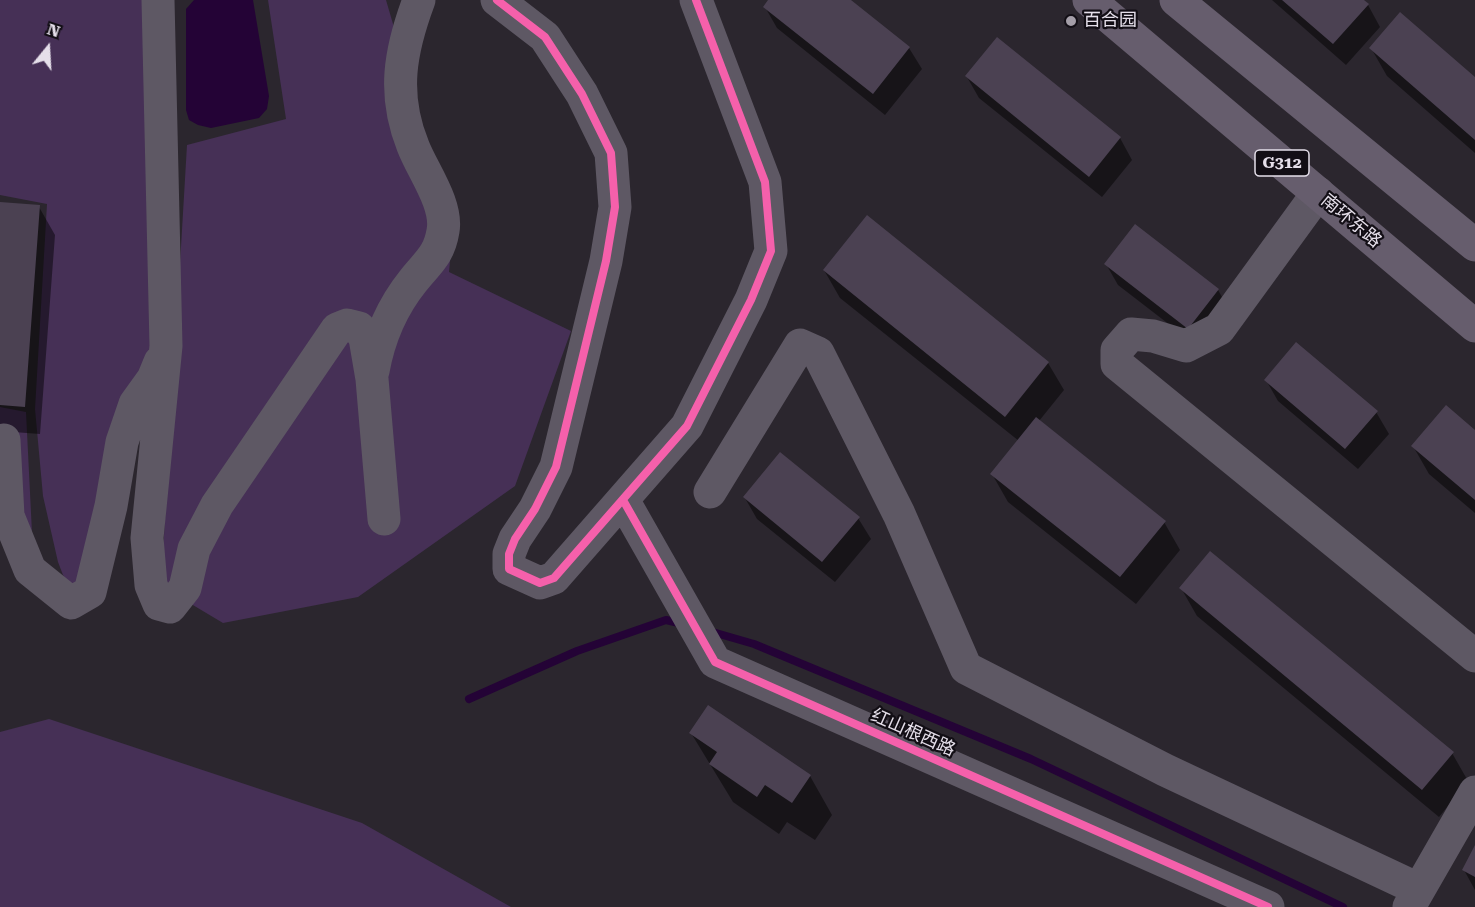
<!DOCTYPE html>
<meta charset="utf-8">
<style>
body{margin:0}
#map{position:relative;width:1475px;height:907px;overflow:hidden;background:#2b262e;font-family:"Roboto Serif",serif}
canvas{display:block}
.north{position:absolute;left:18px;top:18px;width:60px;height:60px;-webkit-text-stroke:4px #120e15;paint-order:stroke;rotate:18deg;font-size:16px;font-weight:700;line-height:24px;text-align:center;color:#e5dfea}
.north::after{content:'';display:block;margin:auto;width:21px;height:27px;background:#e5dfea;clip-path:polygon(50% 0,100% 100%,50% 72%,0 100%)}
</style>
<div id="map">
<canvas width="1475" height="907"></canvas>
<div class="north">N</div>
</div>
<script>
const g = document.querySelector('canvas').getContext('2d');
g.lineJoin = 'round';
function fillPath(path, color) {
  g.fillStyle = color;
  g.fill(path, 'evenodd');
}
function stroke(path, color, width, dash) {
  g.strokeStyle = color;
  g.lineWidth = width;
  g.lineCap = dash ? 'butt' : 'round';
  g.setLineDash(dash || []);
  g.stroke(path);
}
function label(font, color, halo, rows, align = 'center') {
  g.font = font + ' "Roboto Serif","Noto Sans SC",serif';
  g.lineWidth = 4.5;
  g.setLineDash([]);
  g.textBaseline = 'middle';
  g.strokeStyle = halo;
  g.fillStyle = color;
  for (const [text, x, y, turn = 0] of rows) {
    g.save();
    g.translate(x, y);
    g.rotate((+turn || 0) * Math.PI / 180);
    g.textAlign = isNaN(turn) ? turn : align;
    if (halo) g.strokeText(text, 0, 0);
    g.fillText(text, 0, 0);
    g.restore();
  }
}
const green = new Path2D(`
 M0,0H149L161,328L88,576L70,585L63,575L58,562L43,496L35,409L47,204L0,195Z
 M268,0H386L453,229L449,272L571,331L515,486L358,597L223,623L161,586L187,145L286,119Z
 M0,407L26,412L33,553L0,529Z
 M49,719L362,823L511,907H0V732Z`);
const water = new Path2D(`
 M194,0H253L269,96L267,109L259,118L211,128L198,125L189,120L186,110V9Z`);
const shadow = new Path2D(`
 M770,0H849L909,48L922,69L885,115L777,28L765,7Z
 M1272,0H1362L1368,5L1380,27L1346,65Z
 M997,39L1120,138L1132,160L1102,197L979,98L967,77Z
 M1371,48L1475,79V153L1387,76Z
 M0,204L39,207L55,235L40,434L0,431Z
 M1106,264L1218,290L1230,311L1201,349L1118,285Z
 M824,270L1048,363L1064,390L1039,421L1164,522L1180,550L1136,604L1008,502L992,474L1019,441L840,298Z
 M1266,380L1376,412L1389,434L1358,469L1278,401Z
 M1475,432V513L1429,474L1413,446Z
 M745,498L858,518L871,539L835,582L757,519Z
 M1181,588L1452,753L1468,781L1439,817L1197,616Z
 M691,733L810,776L832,815L815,840L787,822L779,834L733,802Z
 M1475,848V890L1464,870Z`);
const stream = new Path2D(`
 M709,631L754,644L1031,759L1343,907
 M469,699L577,651L666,620L683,624`);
const building = new Path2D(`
 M768,0H851L910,47L873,94L763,7Z
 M1282,0H1364L1369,4L1333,44Z
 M1400,12L1475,77V140L1369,48Z
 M997,37L1121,137L1089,177L965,76Z
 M0,202L40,205L25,407L0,405Z
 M867,215L1049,362L1005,417L823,270Z
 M1135,224L1219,289L1188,329L1104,264Z
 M1296,342L1378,411L1345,449L1264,380Z
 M1446,405L1475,430V500L1411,446Z
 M1036,417L1166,521L1120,577L990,474Z
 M780,452L860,517L822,562L743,497Z
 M1210,551L1454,752L1422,790L1179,588Z
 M708,705L811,775L792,803L765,785L757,797L709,764L717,752L689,733Z
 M1475,845V877L1462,870Z`);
const minor = new Path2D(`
 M158,0L166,346L147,538L151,585L159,604L170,607L185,588L194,549L217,505L337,329L347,325L359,328L365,338L372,379L384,519
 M497,0L545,37L582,94L611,153L615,207L606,261L556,467L535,509L515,539L509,554V569L540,583L554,578L687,426L751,300L771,251L765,182L696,0
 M1318,193L1219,329L1186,346L1153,336L1131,334L1117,350V364L1475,656
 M373,371C379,338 392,307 413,281C427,263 439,256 443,231C448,204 422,170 413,146C392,94 400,51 419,0
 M4,440L8,516L30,570L71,603L90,592L111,506L122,442L135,404L153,379L160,362
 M710,492L800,345L818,353L899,514L966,668L1165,770L1418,889
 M623,500L715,662L1268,907
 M1409,907L1475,792`);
const highway = new Path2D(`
 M1089,0L1475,326
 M1176,0L1475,245`);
const cycleway = new Path2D(`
 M497,0L545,37L582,94L611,153L615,207L606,261L556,467L535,509L515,539L509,554V569L540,583L554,578L687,426L751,300L771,251L765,182L696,0
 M623,500L715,662L1268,907`);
const markers = [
 [1071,21,6,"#a49ea8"]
];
const shields = [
 [1282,163,54]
];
const shieldNames = [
 ["G312",1282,163]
];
const poiNames = [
 ["百合园",1083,21]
];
const streetNames = [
 ["南环东路",1351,221,40],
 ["红山根西路",913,733,24]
];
fillPath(green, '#463056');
fillPath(water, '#240336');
fillPath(shadow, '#0007');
stroke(stream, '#240336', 8);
fillPath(building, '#4b4152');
stroke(minor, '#5e5864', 33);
stroke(highway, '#665d6d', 33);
stroke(cycleway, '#f560ab', 8);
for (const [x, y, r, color] of markers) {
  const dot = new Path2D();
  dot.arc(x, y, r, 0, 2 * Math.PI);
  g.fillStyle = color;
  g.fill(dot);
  stroke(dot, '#120e15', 2);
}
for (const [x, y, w] of shields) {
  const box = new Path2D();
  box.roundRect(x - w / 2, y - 13, w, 26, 4.5);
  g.fillStyle = '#120e15';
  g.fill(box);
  stroke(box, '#e5dfea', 1.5);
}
label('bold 16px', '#e5dfea', null, shieldNames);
label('18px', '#e5dfea', '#120e15', poiNames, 'left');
label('18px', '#e5dfea', '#120e15', streetNames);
</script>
